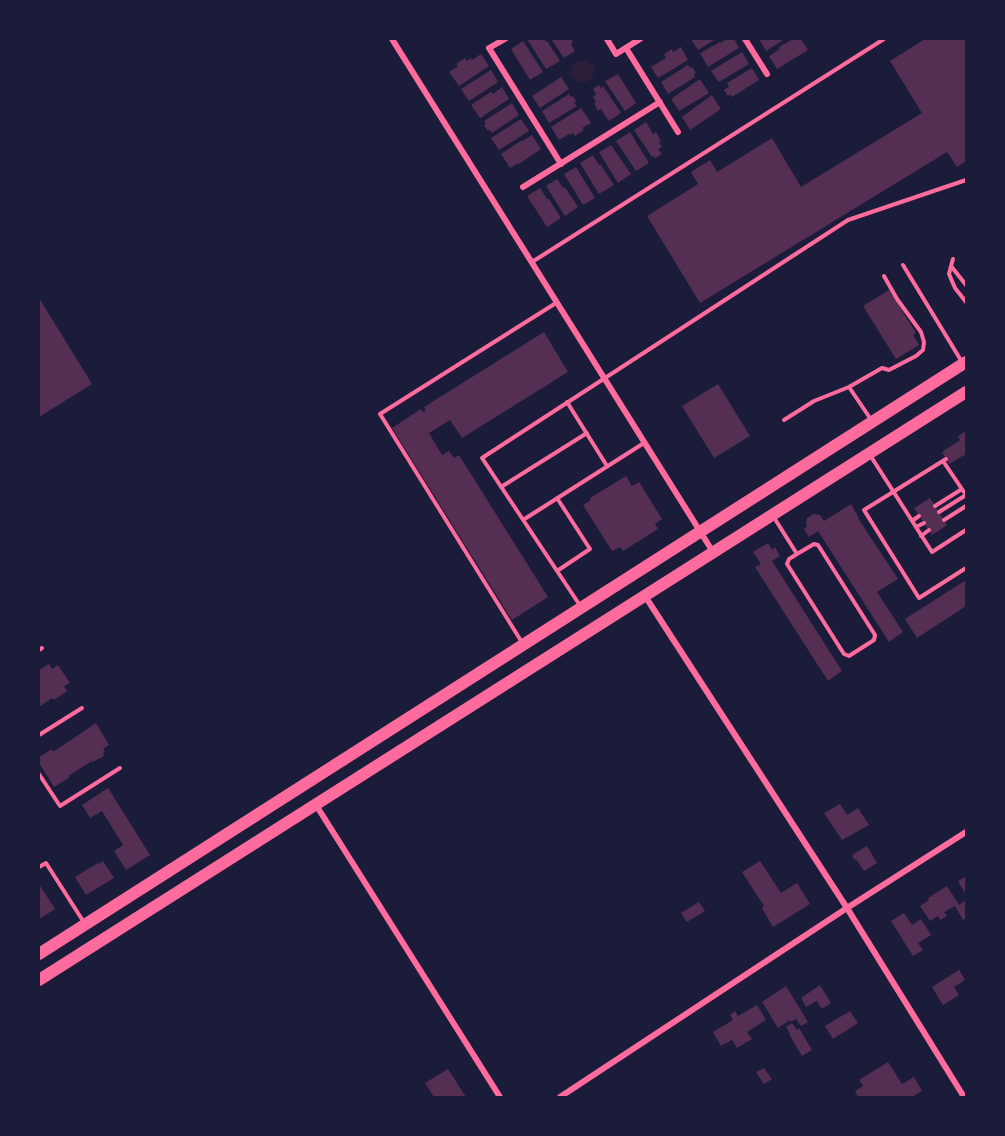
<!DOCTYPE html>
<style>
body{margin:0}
#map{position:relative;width:1005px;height:1136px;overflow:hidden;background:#1b1b3a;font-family:Jost,sans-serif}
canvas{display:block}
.frame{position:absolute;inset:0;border:40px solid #1b1b3a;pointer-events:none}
</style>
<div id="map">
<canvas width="1005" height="1136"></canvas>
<div class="frame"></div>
</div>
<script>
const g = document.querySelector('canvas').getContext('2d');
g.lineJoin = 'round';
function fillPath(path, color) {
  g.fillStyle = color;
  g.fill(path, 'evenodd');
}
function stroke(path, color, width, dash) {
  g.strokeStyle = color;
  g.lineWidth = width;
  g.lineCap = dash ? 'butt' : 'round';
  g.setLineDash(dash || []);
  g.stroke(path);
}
const green = new Path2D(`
 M584,60L596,66L592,79L586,82L578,83L571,75L572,63Z`);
const building = new Path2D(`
 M527,39H544L546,42L547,41L560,61L546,69Z
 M551,39H571L573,42L571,44L575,51L564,58Z
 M691,39H716L698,50Z
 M727,39H734L739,48L708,67L700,53L720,42V43Z
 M759,39H785L766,51Z
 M793,39H801L808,50L777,69L769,56L780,49L779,47Z
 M925,39H966V161L957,167L947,152L700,303L647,216L698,184L691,172L710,160L717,172L772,138L801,187L922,113L890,61Z
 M523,41L543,72L530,80L511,49Z
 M681,47L688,60L658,78L651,67L666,58L664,54L672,49L673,52Z
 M742,52L749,64L719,82L711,71Z
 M481,54L489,66L459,86L449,72L458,66L456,64L465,58L467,61L471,58L472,60Z
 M688,65L690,68L692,67L696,73L694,74L695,77L668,94L661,82Z
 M752,68L759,80L732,97L730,94L728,96L724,90L729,87L727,83Z
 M491,70L498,82L469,101L461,89Z
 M618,74L636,103L625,111L605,81Z
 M561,77L569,89L540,108L532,96Z
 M700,79L709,93L679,111L671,99Z
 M599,85L601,88L603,86L621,113L609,121L601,109L598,111L594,103L596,102L593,97L596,94L593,89Z
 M502,87L509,99L480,118L471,105L491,92L493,94Z
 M569,94L571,97L573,96L576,101L574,103L577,106L549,123L542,111Z
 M712,95L721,109L690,130L682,117Z
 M512,103L519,115L492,133L490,130L488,131L484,125L486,124L484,121Z
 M581,108L591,123L582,128L584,130L575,136L573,133L570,135L569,134L559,140L551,127Z
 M521,119L529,131L499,150L491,138Z
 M646,122L653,134L656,132L661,141L659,142L662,147L658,149L662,154L655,158L654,156L652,157L634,130Z
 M630,132L649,163L636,171L616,141Z
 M532,135L541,149L519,164L518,163L510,168L501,154L522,140L523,141Z
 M611,145L631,174L618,183L599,152Z
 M593,155L599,165L600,164L614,185L599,194L580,163Z
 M576,167L595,198L583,205L564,174Z
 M557,179L563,188L565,187L578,207L565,216L546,186Z
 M540,188L547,199H549L561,218L547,227L527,196Z
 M889,290L916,333L913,335L919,345L896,359L863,306Z
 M39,298L92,384L39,417Z
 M544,332L568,372L462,438L450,420L429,433L442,455L449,451L454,458L459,455L548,597L512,620L392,428L421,409L423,412L426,410L424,407Z
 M718,384L750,436L714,458L682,406Z
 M966,431V458L964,455L949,464L942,452L960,440L958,436Z
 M626,476L632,486L639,482L662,519L655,524L658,529L623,551L620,547L612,551L583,505L591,500L590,498Z
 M930,498L947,525L932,535L914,508Z
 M851,504L859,518H858L898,579L877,592L903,632L889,642L818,531L809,537L804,529L807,526L806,524L807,518L814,514L820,515L824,521Z
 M768,543L772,550L775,547L780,556L772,561L842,671L828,681L755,567L761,564L753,552Z
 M966,580V606L917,638L905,619Z
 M49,664L52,669L58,665L70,683L64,686L67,691L54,700L52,698L39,707V670Z
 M96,723L109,745L103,749L105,752L103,753L104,756L93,762L92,761L68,776L70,777L54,787L39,763V757L52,749L53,752Z
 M108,788L150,855L126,870L114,851L123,845L102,811L90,818L82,805Z
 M840,804L847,815L858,808L869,825L842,840L824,813Z
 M867,846L877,863L864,871L856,859L854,860L852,855Z
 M103,861L114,878L86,895L75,877L98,863L99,864Z
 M760,861L781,893L797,883L810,904L773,927L762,908L764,906L742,872Z
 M966,876V895L958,881Z
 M39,884L55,909L39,919Z
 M947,886L959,905L966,900V921L965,919L963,920L955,906L944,912L947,916L940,920L938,916L930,921L920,906L929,900L928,898Z
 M699,902L705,911L687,922L681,913Z
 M904,913L912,925L921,919L931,935L918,943L923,950L913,956L891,921Z
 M959,970L965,980L954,987L959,995L943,1005L932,987Z
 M820,985L831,1003L822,1009L817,1001L806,1007L801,998Z
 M786,986L808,1022L801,1026L796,1019L791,1022L790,1020L778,1028L762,1002Z
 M757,1005L766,1020L747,1032L752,1039L737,1048L732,1040L721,1046L713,1032L733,1020L730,1015L735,1011L738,1016Z
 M850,1011L858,1023L833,1039L825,1026Z
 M792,1023L797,1030L799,1028L812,1050L802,1056L789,1034H790L786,1027Z
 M888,1062L902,1084L914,1077L922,1091L912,1097H858L855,1091L863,1086L859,1080Z
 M764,1068L772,1079L764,1084L756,1072Z
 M448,1069L466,1097H434L425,1083Z`);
const service = new Path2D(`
 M953,259L951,266L966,285
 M532,262L884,39
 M903,265L962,362
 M951,266L949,274L955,288L966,302
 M849,387L872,421
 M567,402L607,466
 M784,420L814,401L849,387L882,368L889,370L916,356L923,350L924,342L921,332L897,299L884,276
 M870,455L932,552L966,530
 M946,459L864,510L919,598L966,568
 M943,461L966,495
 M501,487L587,433
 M935,506L962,489
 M939,512L966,495
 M773,516L797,554L789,559L787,564L844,654L849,656L874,640L875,635L818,545L814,544L797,554
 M523,520L644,443
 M944,520L966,506
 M912,521L919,516
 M916,527L924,523
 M921,536L929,530
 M557,571L590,549L557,498
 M581,607L482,458L848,220L966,180
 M523,644L380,414L556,303
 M39,650L42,648
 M39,735L82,708
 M39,774L60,806L120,768
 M39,867L46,863L85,924`);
const minor = new Path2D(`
 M392,39L713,552
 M505,39L489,48L561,164
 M607,39L616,54L640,39
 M745,39L767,74
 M626,48L678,132
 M523,187L660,102
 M645,596L847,908L964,1097
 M316,805L500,1097
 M560,1097L847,908L966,832`);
const trunk = new Path2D(`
 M39,954L966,362
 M39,980L966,392`);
fillPath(green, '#2a1e3b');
fillPath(building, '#542f53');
stroke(service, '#ff6b9d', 4);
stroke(minor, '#ff6b9d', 6);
stroke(trunk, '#ff6b9d', 12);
</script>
